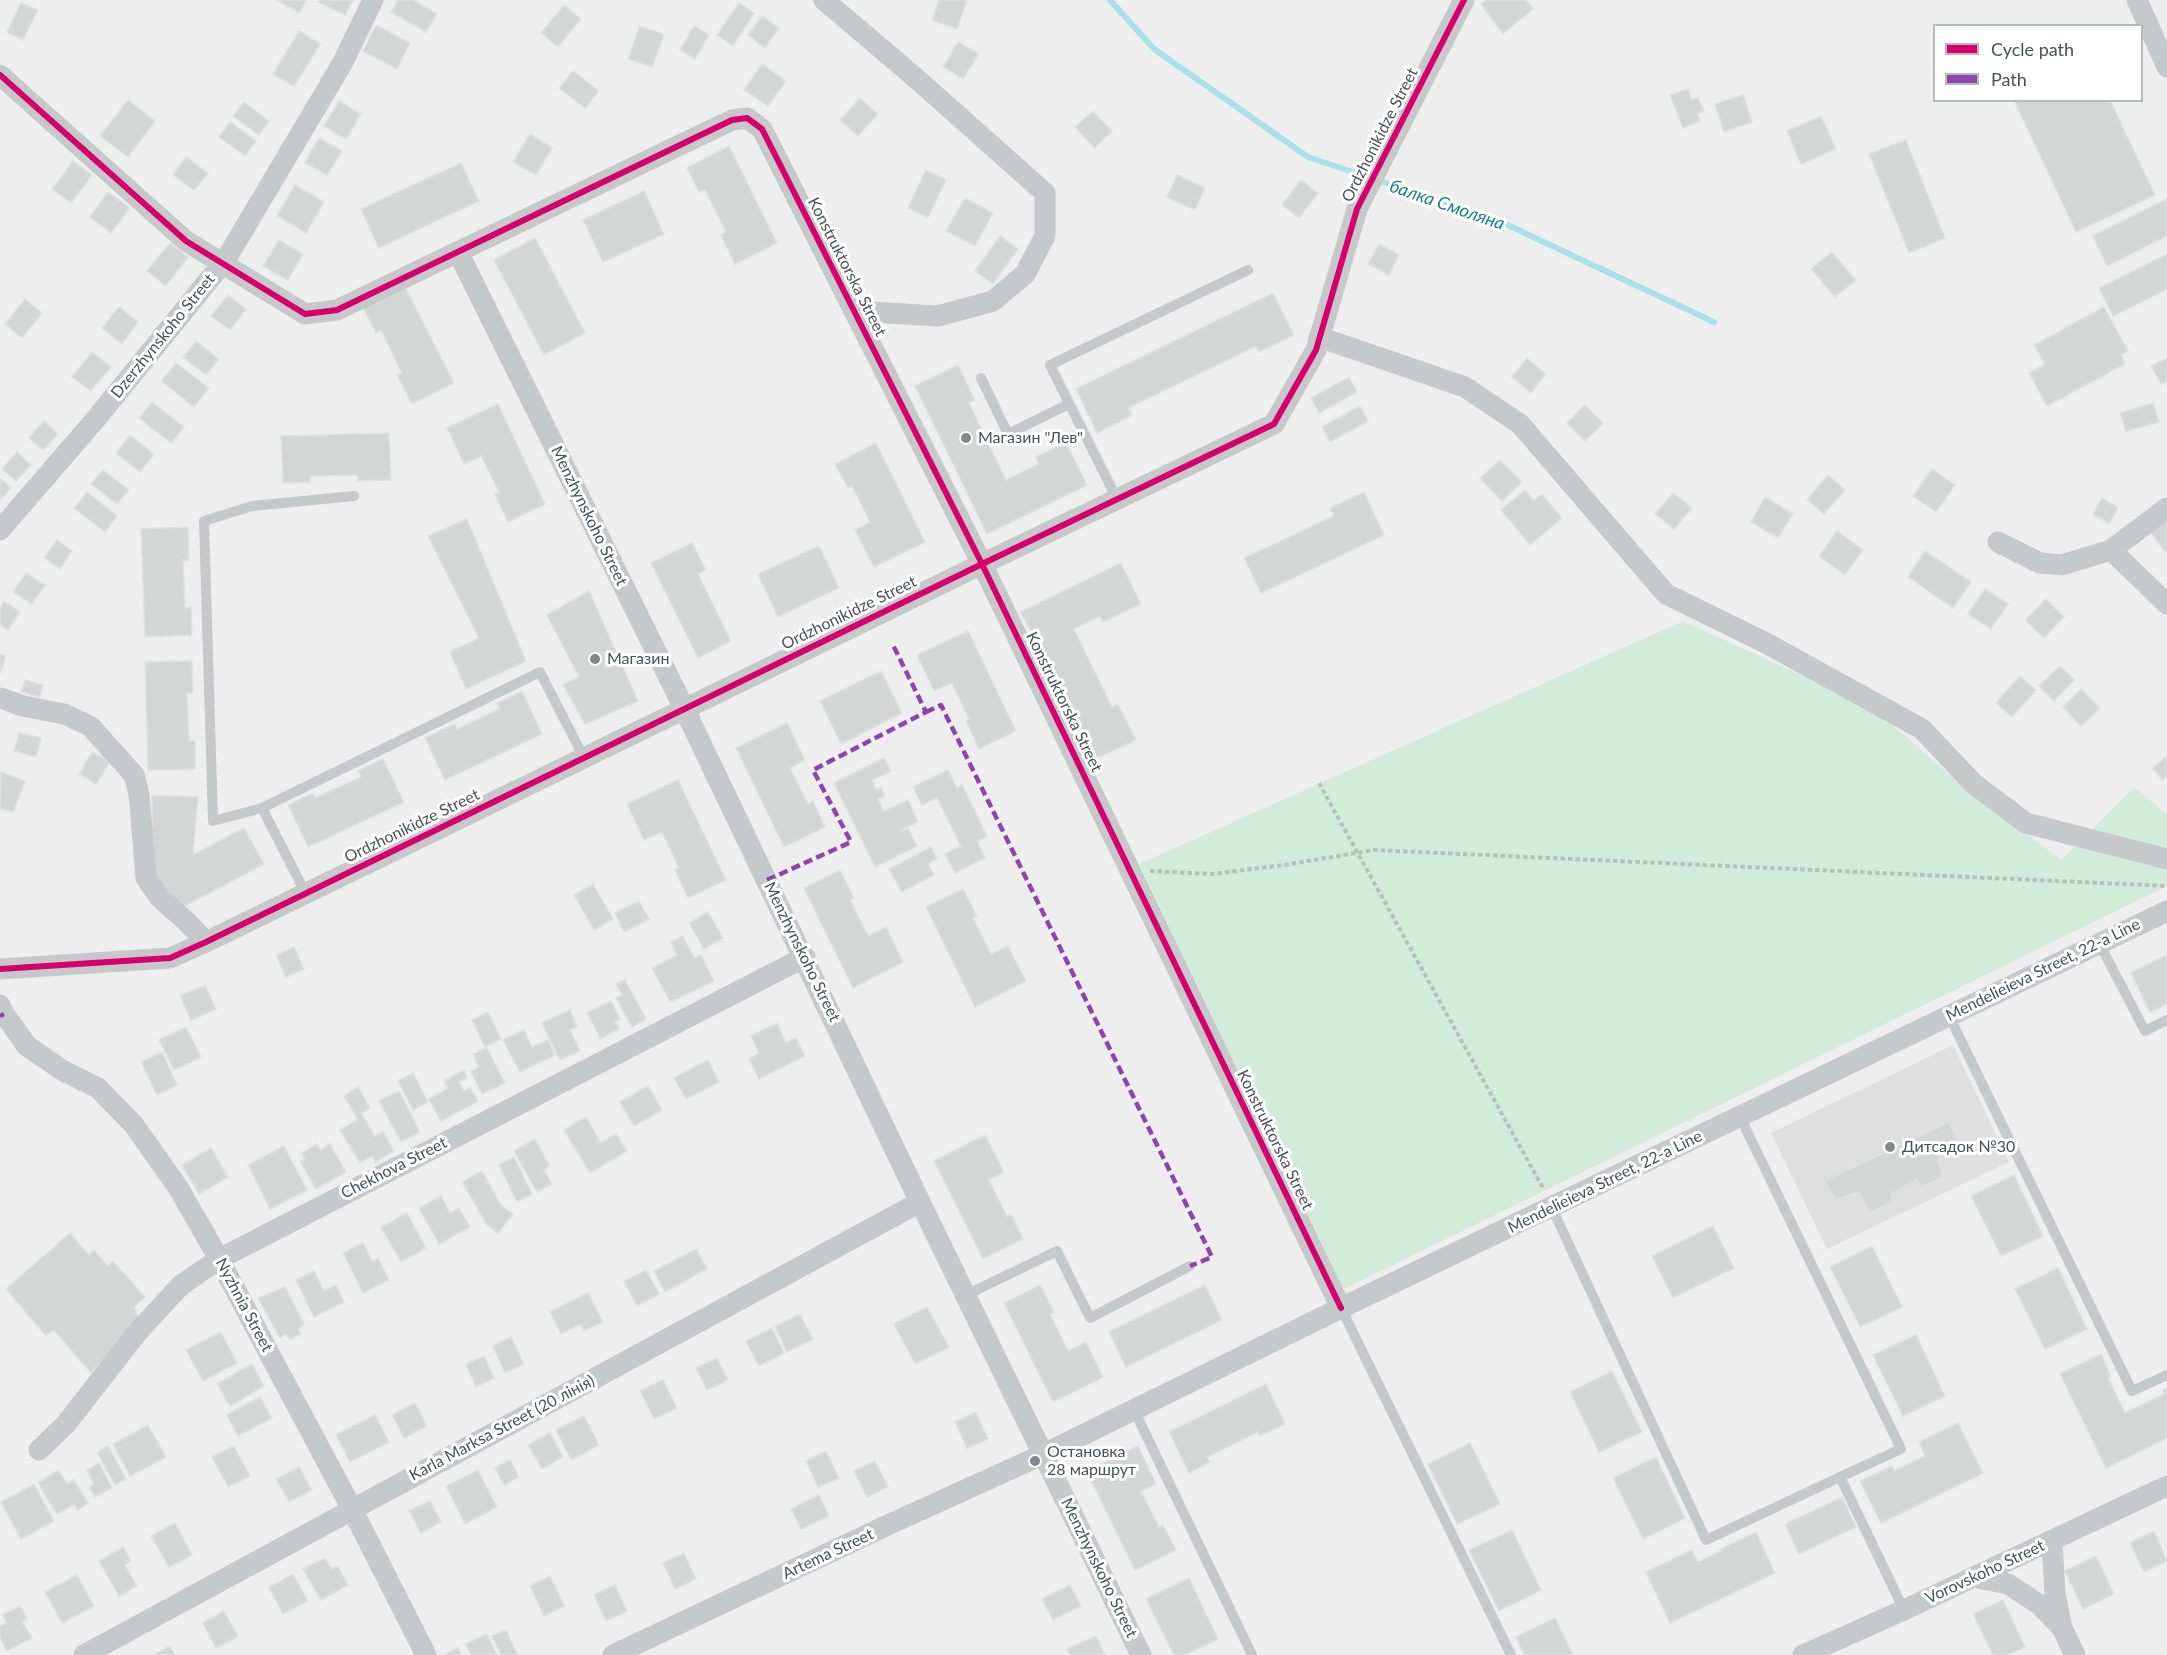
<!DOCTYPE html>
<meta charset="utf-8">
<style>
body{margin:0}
#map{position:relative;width:2167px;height:1655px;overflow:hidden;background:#eee;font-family:Lato,sans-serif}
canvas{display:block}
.legend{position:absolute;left:1933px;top:24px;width:210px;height:78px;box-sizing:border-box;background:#fff;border:2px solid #b5babd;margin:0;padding:8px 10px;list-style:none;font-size:18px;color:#465259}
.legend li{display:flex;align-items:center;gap:12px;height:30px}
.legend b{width:30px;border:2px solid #b5babd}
</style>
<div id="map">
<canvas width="2167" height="1655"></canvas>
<ul class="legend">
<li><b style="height:8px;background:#d6006c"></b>Cycle path</li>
<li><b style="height:8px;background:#8e44ad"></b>Path</li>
</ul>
</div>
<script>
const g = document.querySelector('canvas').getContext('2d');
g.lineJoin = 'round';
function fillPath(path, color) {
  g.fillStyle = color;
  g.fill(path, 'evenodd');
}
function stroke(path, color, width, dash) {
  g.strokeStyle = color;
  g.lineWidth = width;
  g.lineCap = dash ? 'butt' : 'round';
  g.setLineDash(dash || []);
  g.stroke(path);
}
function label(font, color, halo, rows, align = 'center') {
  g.font = font + ' Lato,sans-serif';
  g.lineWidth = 6;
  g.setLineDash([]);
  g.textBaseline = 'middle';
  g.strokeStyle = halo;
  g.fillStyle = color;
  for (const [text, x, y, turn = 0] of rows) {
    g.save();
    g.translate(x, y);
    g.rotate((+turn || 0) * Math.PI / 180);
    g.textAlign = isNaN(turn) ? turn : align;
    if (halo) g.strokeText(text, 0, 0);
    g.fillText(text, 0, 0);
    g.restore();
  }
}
const education = new Path2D(`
 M1953,1045L2009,1162L1827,1249L1771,1133Z`);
const green = new Path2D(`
 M1683,621L1873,708L1950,775L2061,860L2134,787L2167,814V886L1344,1289L1139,864Z`);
const stream = new Path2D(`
 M1110,0L1154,49L1308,157L1497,220L1714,322`);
const building = new Path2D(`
 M277,0H307L299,13Z
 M319,0H353L345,15L318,2Z
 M398,0H414L437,14L426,32L391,12Z
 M939,0H967L957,29L932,20Z
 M1486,0H1526L1533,9L1503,34L1481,4Z
 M21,3L38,10L23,40L7,32Z
 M739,3L754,13L733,46L717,35Z
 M564,5L581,19L558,47L541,33Z
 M762,16L779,28L765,48L748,35Z
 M376,25L410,43L397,69L363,51Z
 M640,26L664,35L652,67L628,59Z
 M694,26L709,35L695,59L680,50Z
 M299,31L320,44L294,87L273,74Z
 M958,42L979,54L963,79L943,67Z
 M762,64L786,81L768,106L744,90Z
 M573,71L599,91L585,108L559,88Z
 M1688,89L1692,100L1698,98L1704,111L1697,114L1700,121L1683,128L1670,95Z
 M1743,95L1752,122L1724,132L1715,104Z
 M860,98L878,114L858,136L840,120Z
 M128,100L155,121L128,157L100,136Z
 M2014,100H2110L2155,195L2076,232Z
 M339,101L361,114L346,139L324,126Z
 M244,102L269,121L259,135L233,116Z
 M1093,111L1112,131L1095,148L1075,127Z
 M1821,116L1836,149L1801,164L1787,131Z
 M230,122L256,141L245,156L219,137Z
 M530,134L552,148L536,175L513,162Z
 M319,138L342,151L327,175L305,163Z
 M1906,140L1945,238L1909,253L1869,154Z
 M729,146L777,243L735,264L721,235L726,232L705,190L699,192L687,168Z
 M186,157L208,173L194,190L173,175Z
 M73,161L92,175L71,203L52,189Z
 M461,163L479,201L379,248L361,209Z
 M926,170L946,180L928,217L908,208Z
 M1177,175L1205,188L1195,210L1167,197Z
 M1301,180L1318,193L1299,218L1282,205Z
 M295,185L324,202L306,233L277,216Z
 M644,191L664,234L603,262L583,220Z
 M108,192L130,208L111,233L90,217Z
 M965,198L993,213L975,246L946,231Z
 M2167,199V236L2107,266L2093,236Z
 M1000,236L1018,249L993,284L975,271Z
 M535,238L585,333L544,355L494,260Z
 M279,240L303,254L288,280L263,266Z
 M170,243L188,257L166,286L147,271Z
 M1379,244L1399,255L1389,275L1368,264Z
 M1832,252L1856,280L1835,297L1811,269Z
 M2167,254V289L2113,316L2099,288Z
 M405,287L454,383L412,404L397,375L402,373L381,330L376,333L363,308Z
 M1273,293L1294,335L1259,352L1256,346L1128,408L1132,415L1097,433L1076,389Z
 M228,295L246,309L230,330L211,316Z
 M25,299L42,313L22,338L5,324Z
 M119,307L138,322L122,344L102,328Z
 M2104,307L2128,351L2121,355L2125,364L2047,406L2029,373L2045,364L2034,345Z
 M196,341L219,359L206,375L183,357Z
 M92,352L111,367L91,391L72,377Z
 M1527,358L1546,374L1531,393L1512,377Z
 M2167,358V381L2161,384L2151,366Z
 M176,363L209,388L194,407L161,381Z
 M958,365L975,400L969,403L1006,480L1039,464L1036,457L1066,443L1087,485L987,534L915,386Z
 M1349,377L1357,392L1319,413L1311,398Z
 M152,402L184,427L171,443L139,418Z
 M2153,403L2159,422L2126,431L2120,413Z
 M498,404L545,504L508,522L495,494L499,492L481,456L464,464L447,428Z
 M1585,405L1603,423L1585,441L1567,423Z
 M1360,406L1368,421L1330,442L1322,427Z
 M44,421L58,434L43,450L29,438Z
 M389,433L391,480L358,481V475L310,476V482L283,483L281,436Z
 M130,435L154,454L140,472L116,453Z
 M876,443L925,542L874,567L855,530L870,522L852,486L848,488L835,464Z
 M17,452L31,465L16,481L2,469Z
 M1500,460L1522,482L1502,501L1480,478Z
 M1932,469L1955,485L1936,512L1913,496Z
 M103,470L129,490L117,504L91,484Z
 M1828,475L1845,490L1824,514L1807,500Z
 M0,478L11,488L0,500Z
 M1525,490L1534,501L1542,494L1562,518L1530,545L1501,510Z
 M87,492L117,516L105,532L74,508Z
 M1364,492L1384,535L1261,593L1244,558L1334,516L1330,508Z
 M1673,493L1692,508L1674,529L1655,514Z
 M1765,497L1793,514L1778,538L1751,522Z
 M2102,498L2118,508L2109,524L2093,514Z
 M2167,517V550L2165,552L2149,530Z
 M467,519L526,661L466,689L450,652L479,638L428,536Z
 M188,527L189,560H183L185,608L191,607L192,635L145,637L141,529Z
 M1837,531L1863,550L1845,575L1819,556Z
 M57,540L72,551L60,569L44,558Z
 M692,543L706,570L698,574L731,641L698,658L651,563Z
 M819,546L839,588L778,617L758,574Z
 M1925,551L1971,582L1953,608L1908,577Z
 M1121,563L1141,604L1103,622L1100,616L1074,629L1112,707L1118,704L1136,740L1093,760L1021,612Z
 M26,573L45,585L32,604L13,592Z
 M1985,589L2008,604L1991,629L1968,614Z
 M589,591L638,701L585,724L563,685L579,677L547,615Z
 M2046,599L2064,617L2044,638L2025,620Z
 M4,601L20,612L8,630L0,625V608Z
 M968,631L1016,731L979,749L966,721L969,719L952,683L934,691L917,655Z
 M0,654L6,656L0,673Z
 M192,661L193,693H187L189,741H195V769L148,770L145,662Z
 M2060,666L2074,680L2054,701L2039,686Z
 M881,671L902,713L841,744L820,701Z
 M2020,676L2036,690L2012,717L1996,703Z
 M25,680L43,685L40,697L21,692Z
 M2081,689L2100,708L2081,726L2063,707Z
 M522,691L542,734L445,780L425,738L454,724L457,729L500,709L497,703Z
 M787,723L805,760L790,768L808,804L813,801L825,827L784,847L736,748Z
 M19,733L41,738L36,757L14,751Z
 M92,752L110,762L96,784L79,774Z
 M2167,756V776L2162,780L2153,768Z
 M884,758L891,771L872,780L876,790L881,787L885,796L878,799L884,811L908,800L918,822L901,830V832L908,828L917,846L875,867L834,783Z
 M383,759L404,802L308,847L288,805L313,793L315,798L361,777L358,771Z
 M948,770L957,788L962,785L987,836L977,841L985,858L955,873L945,854L961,846L937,798L922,805L913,787Z
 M1,772L25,781L13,812L0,808Z
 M678,780L726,880L688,898L675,870L679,868L662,832L644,840L627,804Z
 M152,795L198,797L193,855L244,828L264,864L183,907L152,878Z
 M931,847L937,859L928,864L934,875L902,892L889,869Z
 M840,870L854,898L850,900L868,936L886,927L903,962L853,988L804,888Z
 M593,884L613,919L594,930L574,895Z
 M963,889L977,916L973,918L991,954L1008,946L1026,981L975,1007L926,907Z
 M639,901L649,919L624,932L615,913Z
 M708,912L723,938L704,949L689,923Z
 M683,936L694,958L701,955L714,981L670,1002L652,968L677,955L671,942Z
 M294,947L304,969L286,977L276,955Z
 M2167,955V1004L2150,1012L2131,973Z
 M625,980L646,1019L632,1027L616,998L622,995L616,984Z
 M205,985L216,1009L191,1020L180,996Z
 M611,1001L620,1019L615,1022L619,1029L601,1039L587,1013Z
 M570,1010L577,1027L570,1030L580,1051L560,1060L542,1023Z
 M488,1012L501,1039L485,1047L472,1020Z
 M777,1023L786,1043L796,1038L805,1056L759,1079L749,1059L759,1053L751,1036Z
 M186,1027L201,1057L174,1070L159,1040Z
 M524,1030L532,1047L548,1040L555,1055L520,1072L503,1040Z
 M487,1048L505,1083L482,1094L471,1072L479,1067L473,1054Z
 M162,1052L177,1085L157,1095L141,1062Z
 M708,1060L719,1082L686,1099L674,1078Z
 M464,1070L467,1078L459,1082L464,1091L470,1087L478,1101L441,1121L429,1099L448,1088L444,1081Z
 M413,1073L428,1102L413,1110L398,1081Z
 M648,1086L662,1110L634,1126L620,1102Z
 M358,1087L370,1108L361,1113L375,1136L383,1132L394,1151L375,1162L372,1156L360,1163L340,1130L358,1120L344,1096Z
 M399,1091L420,1132L401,1142L379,1101Z
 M586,1117L601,1143L616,1134L627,1151L590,1173L564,1130Z
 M1949,1122L1958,1140L1936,1152L1943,1177L1922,1187L1917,1180L1891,1194L1892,1202L1870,1213L1859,1192L1835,1199L1824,1181Z
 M985,1135L1004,1172L989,1180L1007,1216L1011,1214L1023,1239L983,1259L934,1161Z
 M535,1139L549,1165L544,1170L552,1184L537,1192L514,1151Z
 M317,1144L320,1150L330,1144L346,1172L316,1189L300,1161L305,1159L302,1153Z
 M284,1146L307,1190L270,1209L248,1165Z
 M211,1148L228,1177L199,1194L182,1165Z
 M514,1157L532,1194L517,1202L499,1165Z
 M482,1171L501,1205L513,1214L498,1233L487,1225L462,1182Z
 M2014,1175L2043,1236L2001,1256L1971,1196Z
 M441,1196L450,1213L459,1208L470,1227L439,1244L419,1208Z
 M407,1213L426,1248L401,1262L381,1227Z
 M1713,1226L1734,1268L1673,1298L1652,1256Z
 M70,1233L89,1255L94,1250L108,1266L113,1261L145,1297L134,1307L140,1320L91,1373L54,1330L46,1336L6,1289Z
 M363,1243L372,1261L378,1258L389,1280L363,1293L343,1253Z
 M1872,1246L1902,1307L1860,1327L1830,1267Z
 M696,1249L707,1269L665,1292L654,1271Z
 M2058,1268L2087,1329L2045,1349L2015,1289Z
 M646,1270L659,1294L637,1306L624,1281Z
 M314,1271L324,1291L336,1285L344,1302L314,1317L296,1280Z
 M1040,1285L1054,1312L1050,1314L1068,1351L1086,1342L1103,1377L1053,1402L1004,1303Z
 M1205,1285L1222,1320L1126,1367L1109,1332Z
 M285,1287L304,1324L298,1329L301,1334L290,1339L285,1334L280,1338L258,1298Z
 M588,1293L603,1322L584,1331L581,1324L561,1334L550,1312Z
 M927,1307L949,1347L915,1364L894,1324Z
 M800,1314L813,1339L787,1352L775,1327Z
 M772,1328L784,1353L759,1366L746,1341Z
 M221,1332L237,1363L203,1381L186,1350Z
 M1916,1335L1945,1396L1903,1416L1873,1355Z
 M511,1337L524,1364L505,1373L493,1346Z
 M2101,1354L2111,1376L2108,1378L2125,1413L2164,1394L2162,1390L2167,1388V1438L2106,1468L2060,1374Z
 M484,1356L494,1378L476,1387L466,1364Z
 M717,1358L728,1380L707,1390L696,1368Z
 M252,1364L264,1386L230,1406L217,1384Z
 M1612,1371L1642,1432L1599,1452L1570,1392Z
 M663,1380L677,1408L654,1419L640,1391Z
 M1266,1384L1285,1424L1260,1436L1258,1432L1207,1457L1210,1462L1189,1473L1169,1432Z
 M260,1397L272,1418L238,1436L227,1415Z
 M415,1403L427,1426L404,1438L392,1415Z
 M976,1412L988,1439L967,1448L955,1422Z
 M375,1415L389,1442L350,1462L336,1435Z
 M584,1416L599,1445L571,1460L556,1430Z
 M1958,1423L1983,1473L1881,1523L1860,1481L1892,1466L1894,1471L1925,1456L1919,1442Z
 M148,1425L166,1457L130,1476L113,1444Z
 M550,1433L563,1457L542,1469L528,1445Z
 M1470,1443L1500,1504L1457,1524L1428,1464Z
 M108,1446L126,1479L115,1485L97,1452Z
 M234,1446L250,1476L228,1487L212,1457Z
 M1138,1446L1156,1484L1141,1491L1159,1527L1163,1525L1176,1550L1135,1570L1087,1472Z
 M826,1451L839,1478L818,1487L806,1461Z
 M1656,1457L1685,1518L1643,1539L1613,1478Z
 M510,1460L519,1477L504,1485L495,1468Z
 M875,1461L888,1487L867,1497L854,1471Z
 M99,1463L112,1488L95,1497L89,1487L94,1484L87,1470Z
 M299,1467L312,1490L289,1502L276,1479Z
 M58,1470L67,1484L74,1480L88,1503L77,1511L75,1504L57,1514L38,1483Z
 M478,1470L497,1507L465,1524L446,1486Z
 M34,1484L54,1521L21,1539L1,1502Z
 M819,1495L829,1516L801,1529L791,1509Z
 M1842,1497L1856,1527L1799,1554L1785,1524Z
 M430,1501L441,1522L421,1533L409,1511Z
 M175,1523L192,1555L169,1567L151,1536Z
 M1512,1530L1541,1590L1499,1611L1469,1550Z
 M2154,1531L2167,1561L2144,1572L2130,1543Z
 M1756,1532L1775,1573L1670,1623L1646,1572L1692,1550L1698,1562L1721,1551L1720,1549Z
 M123,1547L131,1561L125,1565L137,1586L119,1596L99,1561Z
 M684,1553L696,1579L675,1589L663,1563Z
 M2096,1556L2114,1594L2083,1609L2065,1571Z
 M325,1558L332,1569L338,1566L348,1585L321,1600L303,1569Z
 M293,1574L308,1601L283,1614L269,1587Z
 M77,1575L94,1606L62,1623L45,1592Z
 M550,1576L564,1606L544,1616L530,1586Z
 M1189,1578L1218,1639L1185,1655H1174L1146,1599Z
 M615,1585L627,1611L606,1621L594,1595Z
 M1070,1585L1081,1606L1053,1620L1042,1599Z
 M2003,1600L2025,1647L2008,1655H1993L1973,1614Z
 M20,1606L27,1618L22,1621L32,1638L7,1651L0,1638V1626L7,1623L3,1615Z
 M224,1611L238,1636L216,1648L203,1623Z
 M1555,1618L1573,1655H1524L1516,1637Z
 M506,1630L517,1654L516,1655H501L492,1636Z
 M487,1634L497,1655H471L466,1644Z
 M1096,1636L1105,1655H1070L1067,1649Z
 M170,1646L175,1655H153Z
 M458,1648L461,1655H444Z`);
const path = new Path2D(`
 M1319,783L1544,1190
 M1150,871L1212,874L1284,865L1374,850L2167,886`);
const lane = new Path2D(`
 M981,378L1008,434L1069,404
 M354,496L252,506L204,521L213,821L262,808L540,672L584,758
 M1117,499L1050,365L1248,270
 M262,808L305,892
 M2099,943L2145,1031L2167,1020
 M1949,1016L2132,1391L2167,1375
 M1740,1117L1901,1449L1840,1477L1904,1610
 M1552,1208L1706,1540L1840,1477
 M966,1295L1057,1251L1090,1318L1190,1266
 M1341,1308L1511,1655
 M1134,1410L1252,1655`);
const street = new Path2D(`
 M824,0L918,80L1045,193V236L1025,274L993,301L938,316L854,311
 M2137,0L2167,67
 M0,75L186,241L305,314L337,310L732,120L747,118L762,129L982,564L1341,1308
 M458,252L684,708L920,1202L1141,1655
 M1319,337L1465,387L1520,424L1666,594L1766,643L1922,729L1974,784L2026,823L2167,859
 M0,530L95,420L226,259L342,64L373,0
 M1998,542L2040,563L2062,565L2111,550L2167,508
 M2111,550L2167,604
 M0,698L23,706L64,714L90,726L134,775L139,794L146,878L160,898L187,922L206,942
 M0,969L170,958L206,942L982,564L1274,424L1316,350L1357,209L1464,0
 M0,1005L4,1014L27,1046L62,1070L98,1088L134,1125L179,1189L219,1259L352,1509L426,1655
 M39,1450L66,1424L136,1334L180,1286L219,1259L805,957
 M2052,1540L2055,1594L2062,1628
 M1973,1577L2008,1584L2040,1605L2062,1628L2075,1655
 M84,1655L920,1202
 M613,1655L890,1524L1044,1454L1341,1308L2167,911
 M1803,1655L1904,1610L2167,1486`);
const quiet = new Path2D(`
 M926,712L941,705L1212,1257L1190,1266
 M767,880L851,842L813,770L926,712L892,643
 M0,1016L4,1014`);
const cycleway = new Path2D(`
 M0,75L186,241L305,314L337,310L732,120L747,118L762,129L982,564L1341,1308
 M0,969L170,958L206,942L982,564L1274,424L1316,350L1357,209L1464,0`);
const markers = [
 [966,438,6,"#81898d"],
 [595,659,6,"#81898d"],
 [1890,1147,6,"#81898d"],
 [1035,1461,6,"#81898d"]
];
const streetNames = [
 ["Ordzhonikidze Street",1380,135,-63],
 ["Konstruktorska Street",847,267,63],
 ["Dzerzhynskoho Street",163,336,-51],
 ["Menzhynskoho Street",589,516,64],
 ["Ordzhonikidze Street",849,613,-26],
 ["Konstruktorska Street",1064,702,64],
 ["Ordzhonikidze Street",412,826,-26],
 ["Menzhynskoho Street",802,952,64],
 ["Mendelieieva Street, 22-a Line",2043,970,-26],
 ["Konstruktorska Street",1275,1140,64],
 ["Chekhova Street",394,1168,-27],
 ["Mendelieieva Street, 22-a Line",1605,1182,-26],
 ["Nyzhnia Street",244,1305,62],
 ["Karla Marksa Street (20 лiнiя)",502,1428,-28],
 ["Artema Street",828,1554,-25],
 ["Menzhynskoho Street",1099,1568,64],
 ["Vorovskoho Street",1985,1572,-25]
];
const poiNames = [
 ["Магазин \"Лев\"",978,438],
 ["Магазин",607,659],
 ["Дитсадок №30",1902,1147],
 ["Остановка",1047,1452],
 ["28 маршрут",1047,1470]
];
const waterNames = [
 ["балка Смоляна",1447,205,19]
];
fillPath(education, '#e0dfdf');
fillPath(green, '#d3ecda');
stroke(stream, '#a9e1e8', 6);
fillPath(building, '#d4d6d6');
stroke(building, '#dfe0e1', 1.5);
stroke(path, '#b5c1bc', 4, [4.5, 3]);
stroke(lane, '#c5c9ca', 10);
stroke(street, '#c5c9ca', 21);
stroke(quiet, '#8e44ad', 4.5, [9, 4.5]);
stroke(cycleway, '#d6006c', 6);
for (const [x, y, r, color] of markers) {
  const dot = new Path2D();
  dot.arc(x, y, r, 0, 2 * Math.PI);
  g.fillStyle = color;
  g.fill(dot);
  stroke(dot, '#fff', 2);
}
label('16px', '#465259', '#fff', streetNames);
label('16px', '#465259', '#fff', poiNames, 'left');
label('italic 18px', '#148290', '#fff', waterNames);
</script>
